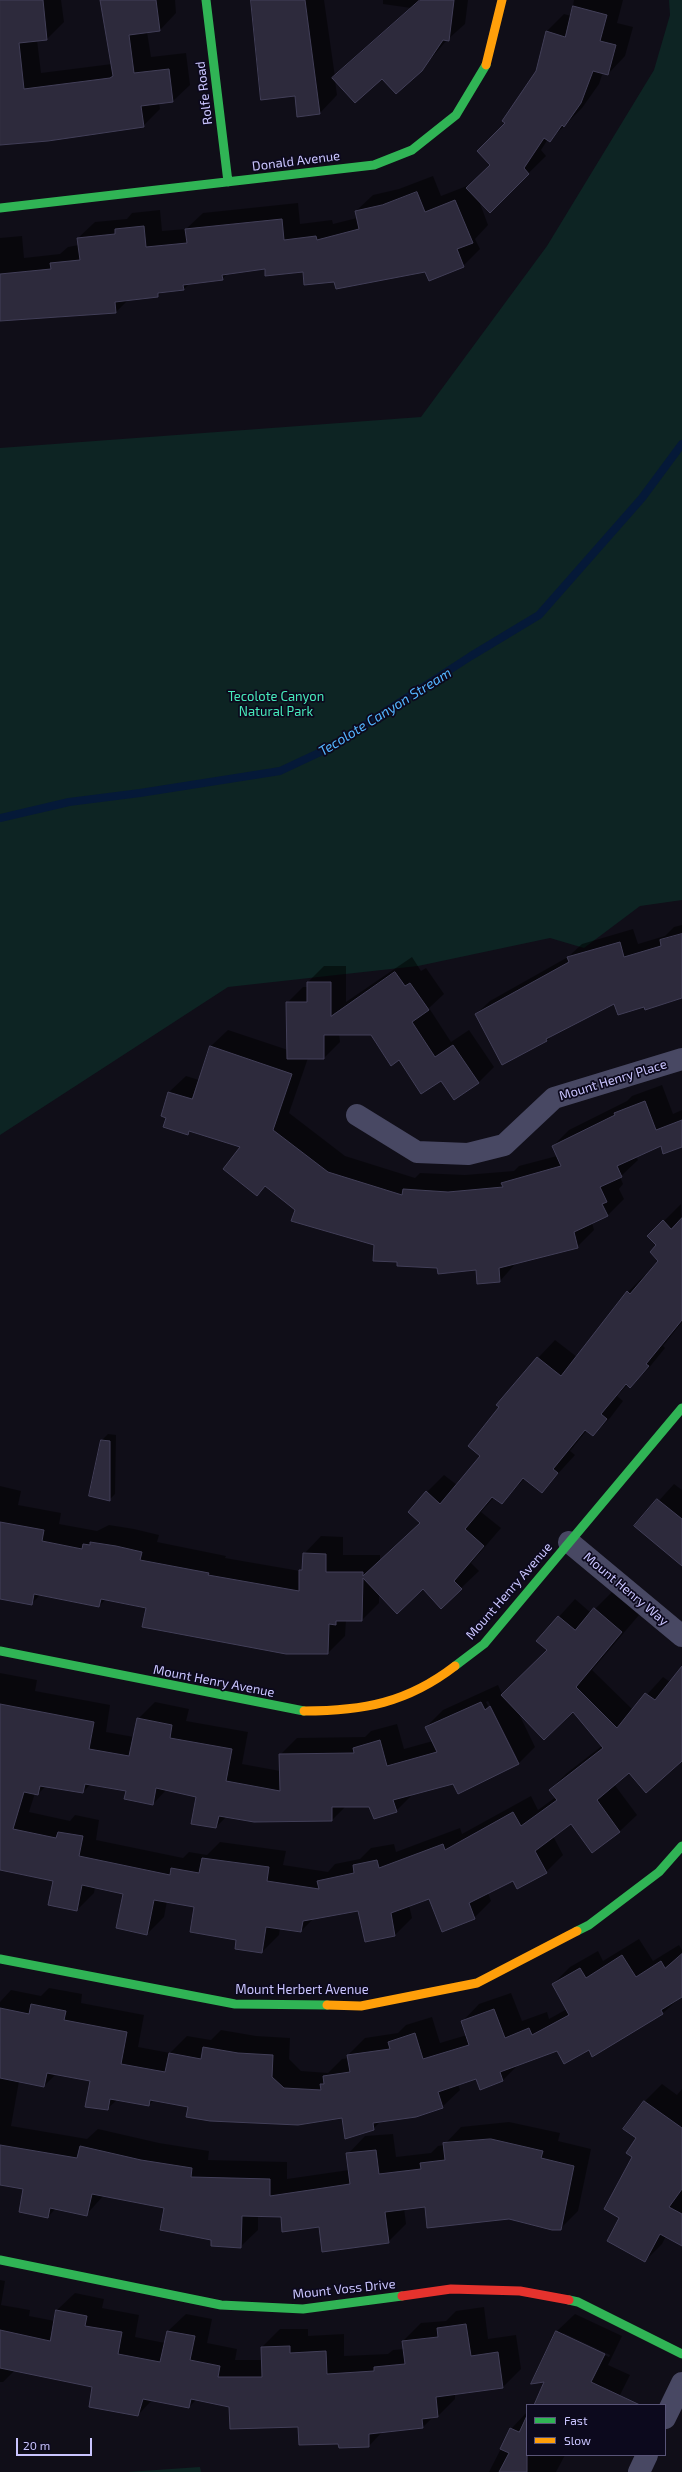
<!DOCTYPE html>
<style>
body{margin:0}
#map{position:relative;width:682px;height:2472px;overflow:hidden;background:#100e18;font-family:"Exo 2",sans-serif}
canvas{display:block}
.legend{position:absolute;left:526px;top:2404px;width:140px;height:52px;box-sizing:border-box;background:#0c091d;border:1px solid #585477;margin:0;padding:5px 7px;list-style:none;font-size:12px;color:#cac5ff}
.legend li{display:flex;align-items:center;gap:8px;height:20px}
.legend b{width:20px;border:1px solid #585477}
.scale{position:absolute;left:16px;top:2438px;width:76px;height:18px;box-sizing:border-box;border:2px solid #cac5ff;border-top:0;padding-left:5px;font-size:12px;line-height:14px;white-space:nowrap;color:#cac5ff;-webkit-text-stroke:3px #0c091d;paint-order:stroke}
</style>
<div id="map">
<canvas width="682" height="2472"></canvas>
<ul class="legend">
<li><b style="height:5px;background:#30b455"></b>Fast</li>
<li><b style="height:5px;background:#ff9f0a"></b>Slow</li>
</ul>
<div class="scale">20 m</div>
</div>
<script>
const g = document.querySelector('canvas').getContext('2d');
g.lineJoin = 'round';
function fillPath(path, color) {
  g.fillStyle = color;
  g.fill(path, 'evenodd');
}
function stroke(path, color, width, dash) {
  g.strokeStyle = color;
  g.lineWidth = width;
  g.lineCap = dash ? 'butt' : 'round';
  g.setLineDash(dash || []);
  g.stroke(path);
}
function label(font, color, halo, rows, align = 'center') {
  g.font = font + ' "Exo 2",sans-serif';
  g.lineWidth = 3.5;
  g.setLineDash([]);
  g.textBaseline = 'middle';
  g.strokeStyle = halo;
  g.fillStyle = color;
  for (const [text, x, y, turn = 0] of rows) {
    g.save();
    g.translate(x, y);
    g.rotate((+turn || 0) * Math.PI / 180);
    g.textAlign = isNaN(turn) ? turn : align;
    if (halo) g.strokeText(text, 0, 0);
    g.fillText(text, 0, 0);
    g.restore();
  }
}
const green = new Path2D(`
 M669,0H682V900L640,906L584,948L550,938L418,966L228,987L0,1135V448L421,417L547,246L654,70L670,15Z
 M200,2467L201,2472H127Z`);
const shadow = new Path2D(`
 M0,0H61L64,22L47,39L37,40L41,73L112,64L102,0H175L176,13L160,30L147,32L151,57L186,53L190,85L173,101L159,103L160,109L143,126L0,145Z
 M252,0H324L335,77L411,8L383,4V0H468L465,24L447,40L421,70L382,77L335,80L337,95L320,113L296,95Z
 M574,0H623L617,23L633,27L625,56L608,74L603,72L599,84L582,108L550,140L548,139L541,150L546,156L490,211L478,198L488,225L475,239L480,249L463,266L335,281L303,270L266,268L228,273L222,279L190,283L183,290L162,292L158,296L128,300L116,312L52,318L51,315L0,320V238L22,236L24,258L60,254L68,247L79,245L78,238L95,222L127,219L132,213L160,210L162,231L186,229L203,213L298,203L300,224L332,220L333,224L357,218L356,211L373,195L399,189L433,176L441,196L472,184L492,165L507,123L537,71L546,32L564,14L571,16Z
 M682,925V998L644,1006L615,1002L554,1033L547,1041L476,1014L490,1001L568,957L582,944L633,929L638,944L665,936L674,927Z
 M412,957L421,971L426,968L444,994L429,1008L451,1042L469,1030L494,1067L478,1083L442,1079L400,1059L372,1034H339L340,1042L324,1058H308L289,1113L345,1156L415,1178L420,1173L465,1175L514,1171L519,1166L557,1156L553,1146L569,1130L627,1101L632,1096L662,1085L673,1114L682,1110V1146L661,1145L636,1156L638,1160L620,1177L623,1184L619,1189L624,1199L607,1216L592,1223L594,1230L577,1247L516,1263L500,1281L477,1269L438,1267L399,1261L375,1245L296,1209L266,1185L257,1194L242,1146L191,1130L188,1134L163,1116L169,1092L186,1076L199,1080L211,1046L228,1030L288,1050L287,1003L303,987H308V982L324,966H346V1002Z
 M681,1204L682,1322L663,1346L665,1348L648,1369L630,1386L628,1384L617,1396L623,1401L610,1418L593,1435L587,1430L570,1451L575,1455L542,1491L525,1478L502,1503L494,1497L481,1512L501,1528L471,1563L479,1571L441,1607L423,1588L379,1593V1603L362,1620H346L345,1636L328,1653L106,1599L99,1606L41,1594L31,1604L0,1598V1486L21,1491L18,1505L61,1513L59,1524L97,1531L109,1525L134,1529L159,1535L157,1542L226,1556L225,1558L300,1571L303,1567L304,1554L321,1536L343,1537V1555H380V1561L421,1522L427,1492L444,1475L457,1485L482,1456L501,1407L497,1404L538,1358L555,1340L577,1357L628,1292L645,1275L647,1276L660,1261L658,1245L649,1236Z
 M108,1434L116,1435L115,1494L109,1500L102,1440Z
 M674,1484L682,1490V1564L636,1526Z
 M612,1592L639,1615L592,1670L633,1710L663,1677L670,1682L682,1670V1761L646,1792L629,1771L614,1784L637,1815L620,1831L592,1851L571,1823L553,1836L563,1855L546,1872L513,1880L488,1893L491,1901L474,1918L430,1897L409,1905L412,1918L395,1935L359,1910L314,1918L301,1931L280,1928L279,1935L262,1952L237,1940L196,1906L167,1901L164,1917L147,1934L124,1893L95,1887L94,1893L77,1910L54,1880L0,1869V1673L37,1680L35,1691L110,1705L106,1732L134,1737L138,1719L155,1702L189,1709L186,1721L248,1732L242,1764L280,1771V1755L297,1738L365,1737L371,1731L397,1724L404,1749L433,1741L426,1727L443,1710L498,1685L502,1694L548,1650L537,1641L575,1599L591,1613ZM488,1701L517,1758H515L486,1702ZM573,1711L602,1746L567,1773L550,1790L556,1797L538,1810L531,1796L462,1834L460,1828L396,1852L394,1844L371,1848L360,1859L335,1864L328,1872L283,1865L286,1851L220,1842L207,1855L189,1852L183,1858L96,1840L99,1820L75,1815L70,1821L29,1812L35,1793L38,1794L46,1786L83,1792L91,1784L127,1790L153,1804L167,1789L197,1796L216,1827L227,1816L332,1820L346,1806H369L396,1811L413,1794L518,1764L535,1747L518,1712Z
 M639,1939L653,1961L679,1945L682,1950V1996L663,2013L589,2049L557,2050L519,2064L503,2080L476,2078L458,2084L460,2090L442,2107L382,2120L373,2129L343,2117L189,2106L154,2100L149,2105L118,2099L107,2109L91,2081L56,2074L44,2086L19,2081L11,2126L87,2139L98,2129L159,2143L209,2151L208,2160L287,2162V2179L349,2170L348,2154L365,2136L393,2134L396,2157L431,2153L438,2146L444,2145L461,2127L509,2122L560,2133L558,2141L591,2149L578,2211L560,2229L509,2218L425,2206L404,2208L406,2224L388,2242L282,2216H258V2230L240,2247L212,2239L165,2207L104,2195L86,2215L56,2208L48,2217L25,2188L0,2184V2002L11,1990L41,1996L49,1988L82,1994L81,2003L144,2015L138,2047L170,2053L187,2036L211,2040L221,2030L256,2036L290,2038L289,2059L301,2071L328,2073L342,2059L349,2058L348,2055L365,2038L398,2033L406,2025L432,2017L440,2043L467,2035L462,2022L479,2004L511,1993L522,2021L547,2012L549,2019L567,2009L553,1984L570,1967L598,1951L603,1961Z
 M662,2084L677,2095L682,2089V2242L666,2236L662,2244L645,2261L620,2217L638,2138L625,2129L645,2101Z
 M0,2280L5,2281L1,2305L30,2310L29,2316L55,2321L57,2310L75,2293L104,2299L102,2308L139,2315L135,2337L165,2343L168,2331L186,2314L212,2319L207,2343L237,2349L235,2360H262V2347L280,2329H308V2336L344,2334V2356L388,2354L393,2350L404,2349L403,2341L421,2323L446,2321L456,2311L484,2307L488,2339L516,2335L521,2369L503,2387L455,2394V2399L438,2416L433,2417L423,2427L383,2431L369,2446L339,2443L299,2426L197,2399L189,2407L152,2400L138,2415L93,2386L15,2370L3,2382H0Z
 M575,2314L622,2336L608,2365L630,2375L615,2405H535L545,2381L532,2383L557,2331ZM563,2333L610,2355L609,2357L563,2335Z
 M527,2412V2455H565L556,2472H489L511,2429Z`);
const stream = new Path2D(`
 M0,818L69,802L140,793L280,771L329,748L471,656L539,615L642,498L682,444`);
const building = new Path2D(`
 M0,0H43L47,40L19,43L24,89L110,78L113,76L100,0H156L160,31L129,35L134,73L169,69L173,102L141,106L144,127L48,141L0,145Z
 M251,0H305L320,114L297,117L295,96L261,100Z
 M420,0H454L449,41L443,40L422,71L396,94L382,79L355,103L332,78Z
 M573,6L607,15L600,41L616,45L608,75L593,71L581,103L564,127L562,125L550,142L544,138L524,168L529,174L490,213L466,188L490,165L477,151L505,123L502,121L536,71L546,31L565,37Z
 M417,192L425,212L455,200L473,243L457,249L464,267L429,281L425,272L336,289L334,282L304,285L303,272L265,276V269L222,275L223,280L183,285L184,290L158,293V297L115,302L116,313L0,321V274L51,269L50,263L80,260L77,238L115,234V229L144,226L146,247L187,243L185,229L282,219L284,240L316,236L317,240L359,229L355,211L382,205Z
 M682,934V998L645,1010L644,1007L618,1015L614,1004L546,1039L547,1041L502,1065L475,1014L569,962L567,957L620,942L624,957L661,946L660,940Z
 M395,972L405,986L410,983L429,1010L412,1022L435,1057L453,1045L479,1083L454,1100L441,1081L421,1094L399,1060L391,1066L371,1035H324V1059H287L286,1002H307V982H331V1016Z
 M210,1046L292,1074L273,1130L328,1172L402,1195L403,1189L448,1192L503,1187L501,1183L561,1166L552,1146L615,1115L614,1113L645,1101L656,1130L682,1120V1147L663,1154L661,1146L617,1166L622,1177L600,1187L607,1202L602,1204L608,1216L574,1232L578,1248L499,1268L500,1282L477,1284L476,1270L438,1274L437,1268L397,1266V1262L373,1261L374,1245L291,1221L295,1210L265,1186L257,1196L223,1169L240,1147L189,1131L188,1135L163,1127L166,1118L161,1116L168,1092L192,1099Z
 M682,1218V1320L646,1364L649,1366L630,1388L626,1384L601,1414L607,1419L593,1436L585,1430L553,1469L558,1473L542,1493L523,1478L502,1504L492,1497L465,1529L484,1546L454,1581L462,1589L441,1609L423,1589L397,1614L363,1578L362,1621H336V1625L329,1624L328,1654H286L142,1627L146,1608L101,1599L99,1607L34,1594L32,1605L0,1599V1522L44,1530L42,1541L82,1549L83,1544L90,1545V1542L116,1546L142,1552L140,1560L209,1573L208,1575L299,1591V1570H302L303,1553L326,1554V1572H363V1576L420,1523L408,1512L426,1491L440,1504L480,1456L468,1446L499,1407L496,1405L537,1357L561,1376L627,1291L630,1294L658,1261L650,1252L656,1245L647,1236L663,1220L671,1229Z
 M101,1440L110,1441V1501L89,1496Z
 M657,1499L682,1519V1566L634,1526Z
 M594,1608L622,1632L576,1687L617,1728L645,1693L655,1700L682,1666V1761L646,1793L629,1773L597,1800L620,1832L592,1853L571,1824L535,1851L547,1873L517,1889L513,1881L469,1903L475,1919L442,1932L429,1899L391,1913L395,1936L365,1942L358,1911L303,1921L301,1932L266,1927L262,1953L235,1949L236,1940L190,1932L194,1907L154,1900L147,1935L116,1928L123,1894L82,1885L77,1911L48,1905L53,1881L0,1870V1704L94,1722L89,1749L129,1756L137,1718L172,1725L170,1738L232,1749L226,1781L280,1791L279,1754L354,1753L353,1748L380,1740L387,1766L437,1752L425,1727L481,1702L485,1710L490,1706L519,1764L458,1794L453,1784L393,1800L397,1812L374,1819L369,1807H332V1821L254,1822L219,1816L216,1828L191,1824L196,1797L156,1788L153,1805L124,1799L126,1791L85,1784L83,1793L40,1786L38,1795L24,1792L13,1829L56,1838L58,1832L83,1836L79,1856L170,1875L171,1868L199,1873L202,1858L269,1867L267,1881L319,1889L317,1881L354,1873L353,1865L377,1860L379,1868L443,1844L445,1850L513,1812L521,1826L557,1800L549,1790L603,1748L573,1712L544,1740L501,1695L547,1650L536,1641L558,1616L575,1630Z
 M682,1954V1997L661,2010L663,2014L592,2057L589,2050L564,2064L557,2051L500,2072L503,2081L480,2090L476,2079L438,2092L443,2108L416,2117L373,2123L374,2130L345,2139L342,2118L298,2125L210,2121L186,2117L188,2107L150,2100L149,2106L110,2099L108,2110L85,2107L90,2081L47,2073L44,2087L0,2078V2008L29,2014L31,2004L66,2011L64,2020L127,2032L121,2064L165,2072L169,2053L201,2059L203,2047L238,2053L273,2055L272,2077L284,2088L321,2090L320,2084H324L323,2076L350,2072L347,2055L390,2049L388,2042L415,2033L423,2059L469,2045L461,2021L494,2009L505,2038L529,2028L532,2035L569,2015L552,1984L580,1968L586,1978L622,1955L636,1977L661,1961L665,1968Z
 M644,2101L682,2128V2189L669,2207L682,2214V2246L660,2234L645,2262L607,2241L619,2218L604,2209L632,2157L626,2153L636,2138L623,2129Z
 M491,2139L543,2151L541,2158L574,2166L561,2230H552L509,2219L427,2228L425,2207L385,2212L389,2243L322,2252L319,2227L282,2232L281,2217L242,2216L241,2248L211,2246V2240L160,2230L164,2208L92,2194L87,2216L50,2208L48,2218L19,2212L23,2189L0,2185V2145L77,2158L80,2146L141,2160L192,2168L191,2177L270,2179V2196L350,2184L346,2153L376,2150L379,2174L421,2169L420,2163L445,2160L443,2143Z
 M56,2310L87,2316L85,2326L122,2332L118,2354L160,2362L167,2331L195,2336L190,2360L220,2366L218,2377H262L261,2347L290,2346V2353L326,2351L327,2374L374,2371V2367L405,2364L402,2341L438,2337L437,2328L466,2324L471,2356L498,2352L503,2388L436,2397L438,2417L422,2419L423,2428L369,2434V2447L339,2448L338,2444L299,2445L298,2427L230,2429L229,2407L191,2399L189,2408L143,2399L138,2416L89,2407L92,2387L0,2368V2330L50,2341Z
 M556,2331L605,2354L591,2382L640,2405H534L544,2382L531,2384Z
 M527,2416V2472H499L509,2453L500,2449L510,2428L519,2432Z`);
const street = new Path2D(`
 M357,1115L417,1152L468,1154L504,1145L554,1098L682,1059
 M569,1542L682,1636
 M665,2418L682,2383
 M639,2472L647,2455`);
const fast = new Path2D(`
 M206,0L228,182
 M0,208L374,165L412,150L456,115L486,65
 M0,1651L304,1711
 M455,1666L484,1644L682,1408
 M577,1931L589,1925L659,1872L682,1846
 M0,1959L235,2004L327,2005
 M0,2260L221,2305L303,2309L402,2296
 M569,2300L578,2302L682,2354`);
const slow = new Path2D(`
 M486,65L502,0
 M304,1711C363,1711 407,1703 455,1666
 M327,2005L361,2006L477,1983L577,1931`);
const jam = new Path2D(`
 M402,2296L451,2289L520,2291L569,2300`);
const streetNames = [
 ["Rolfe Road",204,93,-97],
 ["Donald Avenue",296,161,-7],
 ["Mount Henry Place",613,1080,-17],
 ["Mount Henry Way",626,1589,40],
 ["Mount Henry Avenue",509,1591,-49],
 ["Mount Henry Avenue",214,1681,11],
 ["Mount Herbert Avenue",302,1990],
 ["Mount Voss Drive",344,2289,-6]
];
const parkNames = [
 ["Tecolote Canyon",276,697],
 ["Natural Park",276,712]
];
const waterNames = [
 ["Tecolote Canyon Stream",385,712,-32]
];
fillPath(green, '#0d2423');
fillPath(shadow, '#0007');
stroke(stream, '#051938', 8);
fillPath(building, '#2d2a3c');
stroke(building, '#423f58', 1);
stroke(street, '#484863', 22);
stroke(fast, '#30b455', 9);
stroke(slow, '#ff9f0a', 9);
stroke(jam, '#e5322d', 9);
label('13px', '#cac5ff', '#0c091d', streetNames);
label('13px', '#47eabb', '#0c091d', parkNames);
label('italic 14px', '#53b5ff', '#0c091d', waterNames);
</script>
